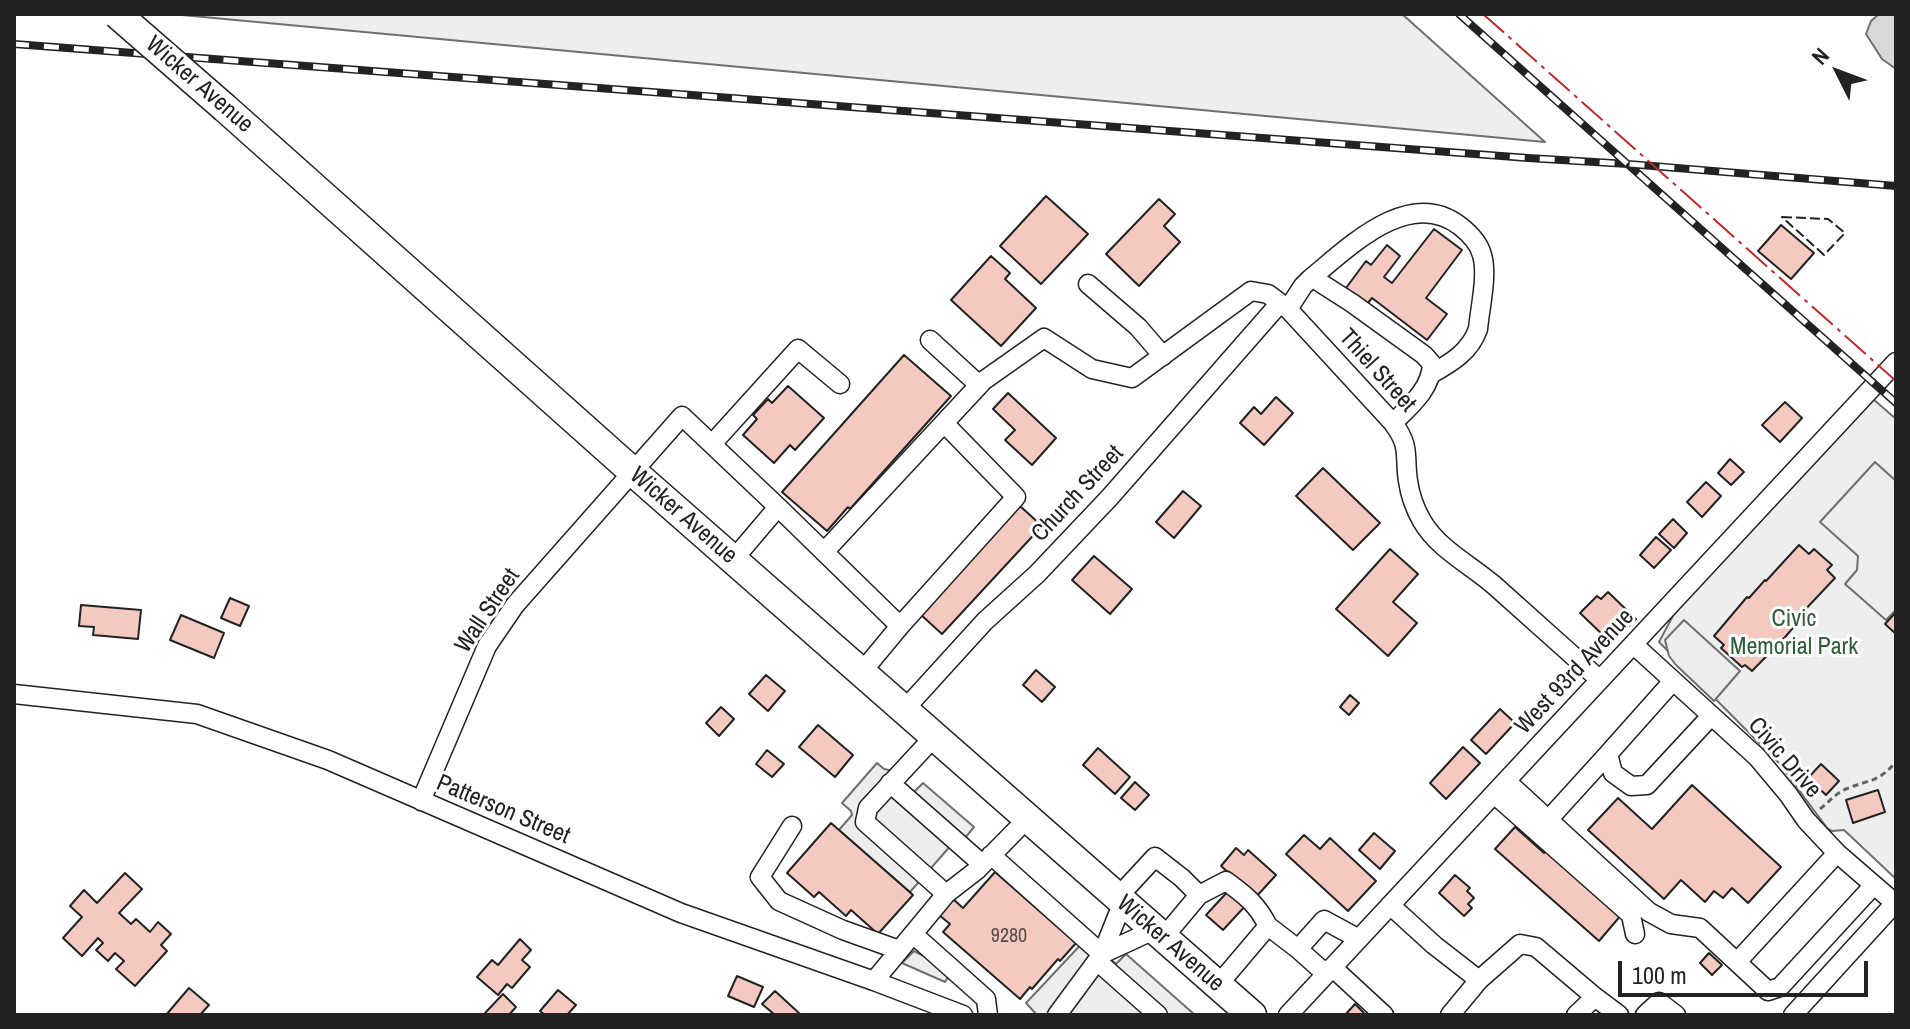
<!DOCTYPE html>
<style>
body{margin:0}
#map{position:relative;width:1910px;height:1029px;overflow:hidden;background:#fff;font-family:"Archivo Narrow",sans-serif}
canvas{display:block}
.frame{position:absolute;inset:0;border:16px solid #222;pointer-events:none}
.north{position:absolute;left:1798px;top:32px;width:80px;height:80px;-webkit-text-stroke:6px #fff;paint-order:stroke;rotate:312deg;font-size:22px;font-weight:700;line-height:32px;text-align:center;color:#222}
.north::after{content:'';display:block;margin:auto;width:28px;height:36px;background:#222;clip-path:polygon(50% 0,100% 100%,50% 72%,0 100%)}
.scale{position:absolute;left:1618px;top:961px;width:250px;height:36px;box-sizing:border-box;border:4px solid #222;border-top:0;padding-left:10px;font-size:24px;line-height:28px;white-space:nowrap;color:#222;-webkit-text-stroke:6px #fff;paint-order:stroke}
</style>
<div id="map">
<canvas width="1910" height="1029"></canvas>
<div class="frame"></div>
<div class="north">N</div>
<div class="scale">100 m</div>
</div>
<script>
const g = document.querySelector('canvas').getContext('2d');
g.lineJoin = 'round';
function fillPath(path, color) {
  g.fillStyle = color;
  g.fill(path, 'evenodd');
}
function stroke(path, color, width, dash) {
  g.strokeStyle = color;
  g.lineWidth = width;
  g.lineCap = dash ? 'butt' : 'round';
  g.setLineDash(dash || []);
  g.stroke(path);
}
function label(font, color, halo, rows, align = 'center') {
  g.font = font + ' "Archivo Narrow",sans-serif';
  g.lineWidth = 6;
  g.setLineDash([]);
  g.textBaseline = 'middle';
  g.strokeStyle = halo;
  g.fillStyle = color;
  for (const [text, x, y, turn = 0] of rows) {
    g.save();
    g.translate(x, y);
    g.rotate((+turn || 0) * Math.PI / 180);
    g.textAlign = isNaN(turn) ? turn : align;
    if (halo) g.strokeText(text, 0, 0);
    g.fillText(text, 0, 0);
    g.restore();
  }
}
const green = new Path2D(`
 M171,14H1402L1545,142Z
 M1873,399L1896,419V879L1844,830L1832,831L1827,828L1779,763L1659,642L1675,612Z`);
const parking = new Path2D(`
 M1875,462L1896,481V610L1886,620L1845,584L1857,570L1858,556L1820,522Z
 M1684,620L1740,671L1714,701L1676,665L1669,656L1665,640Z
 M877,763L884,769L889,770L914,792L923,783L974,827L965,838L960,835L910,892L839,830L852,815L851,811L842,803Z
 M1087,938L1116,964L1126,954L1195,1015H1037L1026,1003Z
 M914,951L952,971L945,982L902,963Z`);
const water = new Path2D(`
 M1879,14H1896V69L1882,59L1866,34L1871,21Z`);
const building = new Path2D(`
 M1046,196L1088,234L1041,284L1000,246Z
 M1159,199L1175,214L1164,226L1180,242L1139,286L1106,254Z
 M1781,225L1814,253L1791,279L1758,251Z
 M1434,229L1462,250L1426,298L1447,314L1427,340L1372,298L1367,304L1346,288L1366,261L1371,265L1387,245L1400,256L1384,277L1392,283Z
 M991,256L1010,273L1005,279L1036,308L1001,346L951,300Z
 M904,355L951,396L850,509L848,507L827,531L782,492Z
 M788,386L824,418L795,450L790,445L774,463L743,435L757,419L753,415L768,399L772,403Z
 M1008,393L1056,438L1032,465L1005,440L1015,430L993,409Z
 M1276,397L1293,413L1264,445L1240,423L1254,407L1261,414Z
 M1785,402L1802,418L1780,442L1762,425Z
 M1730,459L1744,472L1731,485L1718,473Z
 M1323,468L1380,523L1353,550L1296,496Z
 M1706,482L1721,496L1702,517L1687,502Z
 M1183,491L1201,506L1174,538L1156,522Z
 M1020,506L1042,526L942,634L920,614Z
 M1673,519L1687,533L1674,548L1659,534Z
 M1656,537L1671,550L1654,568L1640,555Z
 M1799,545L1809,554L1814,549L1832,565L1827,570L1835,578L1801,614L1803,616L1786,636L1752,671L1745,665L1742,667L1721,648L1724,645L1714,636L1747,597L1749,598L1765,580L1766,581Z
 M1390,549L1418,574L1393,602L1417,623L1388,656L1336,609Z
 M1094,556L1132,589L1110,614L1072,580Z
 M1608,592L1636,619L1624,631L1619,626L1606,638L1580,613L1597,596L1601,599Z
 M230,598L249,606L240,626L221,618Z
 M81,605L141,610L138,639L93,635L94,627L79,626Z
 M1896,612V634L1885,624Z
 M181,615L224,633L214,658L170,640Z
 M1036,670L1055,687L1042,702L1023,685Z
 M766,675L785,691L768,711L749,694Z
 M1350,695L1359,703L1349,715L1340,707Z
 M721,707L734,719L719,736L706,723Z
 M1500,709L1515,723L1486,754L1471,740Z
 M818,725L853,755L835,777L799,747Z
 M1463,747L1480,763L1446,799L1430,783Z
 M1098,748L1130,777L1115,794L1083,765Z
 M767,750L784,764L772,777L756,764Z
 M1821,764L1839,781L1826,795L1808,778Z
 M1135,782L1149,795L1135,810L1121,798Z
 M1692,785L1781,867L1748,903L1732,888L1723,898L1714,891L1705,902L1681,880L1664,899L1588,830L1618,798L1652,829Z
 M1878,790L1885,812L1853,823L1846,800Z
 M831,823L913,895L878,934L851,910L846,916L819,892L814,897L787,873Z
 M1515,827L1544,853L1548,849L1622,914L1599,941L1495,849Z
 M1374,833L1395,851L1380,869L1359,850Z
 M1304,835L1320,849L1330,838L1376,881L1348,911L1286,854Z
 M1236,848L1244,855L1248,850L1276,875L1256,897L1221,866Z
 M995,872L1076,943L1060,961L1058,959L1032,989L1030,987L1020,999L943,932L950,924L939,915L953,899L963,908Z
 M125,873L142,889L119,913L131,924L136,919L150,932L158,922L171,934L161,945L167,951L135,986L116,969L124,961L115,953L108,961L96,950L103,943L98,938L82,956L63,938L82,917L70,906L84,890L97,903Z
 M1455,875L1470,888L1467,891L1474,898L1468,904L1472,908L1464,916L1439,893Z
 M1231,888L1248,903L1223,930L1206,915Z
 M520,939L531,950L522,960L530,967L512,988L507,984L498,995L477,977L492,960L498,965Z
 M1709,953L1722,965L1712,975L1700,963Z
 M737,976L763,987L754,1007L728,996Z
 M189,988L209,1005L200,1015H166Z
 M558,990L576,1005L567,1015H545L540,1011Z
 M775,991L800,1014L799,1015H775L762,1004Z
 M503,994L516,1007L509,1015H487L485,1013Z
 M1355,1004L1366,1015H1345Z`);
const path = new Path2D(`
 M1820,809C1829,802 1836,793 1846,789C1867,780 1881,782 1896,761`);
const minor = new Path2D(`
 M1310,279C1348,248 1409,186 1460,226C1469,233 1479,243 1482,255C1488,275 1480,307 1478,329C1470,352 1451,363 1431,374
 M1088,284L1138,327L1163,356
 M1288,309L1303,286L1310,279L1316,280L1352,303L1424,355L1432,364C1431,389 1410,406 1393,423
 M930,340L979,385
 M712,444L798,349L840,384
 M824,552L983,381L1044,338L1092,369L1132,378L1251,291L1268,294L1288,309L1393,423C1411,447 1404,455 1408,481C1410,495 1415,509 1422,521C1438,549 1471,565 1495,586C1530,617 1565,649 1600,680
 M733,560L778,507L900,626L861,673
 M900,626L1016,497L944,423
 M1634,645L1757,757L1788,794L1806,820L1837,853L1896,904
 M1673,681L1608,754L1613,773L1631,786L1647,785L1711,716
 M14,694L197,714L328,760L681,913L874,981L963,1015
 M904,710L985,621L1037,574L1110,497L1280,303
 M934,737L868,808L865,822L946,894
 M1506,781L1649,912L1671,924L1700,928L1768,991L1780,987L1873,886
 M890,783L982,864
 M1494,794L1631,915L1635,934
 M421,801L487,646L515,605L682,416L778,507
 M1548,820L1608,754
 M792,826L760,877L779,901L843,930L899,950
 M991,855L1102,954
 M1117,898L1155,857L1182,878L1199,895
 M1390,905L1434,945L1479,980L1450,1015
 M913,934L986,999L988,1015
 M1163,938L1199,895L1226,881C1245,895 1257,904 1268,926
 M1102,954L1154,930
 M1097,961L1158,1015
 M1737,962L1837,853
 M1332,967L1384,1015
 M1326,974L1298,949L1324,920L1359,939
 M1479,980L1520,944L1536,947L1595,997
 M874,981L946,894L977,870L1027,819
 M1218,985L1268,926L1298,949
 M1057,1015L1102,954L1123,902
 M1288,1015L1896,362
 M1576,1015L1595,997L1619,1015
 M1645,1015L1659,1002L1676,1015
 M1793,1015L1895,903`);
const highway = new Path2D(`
 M225,108L632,471L1252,1015`);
const rail = new Path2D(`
 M1459,14L1896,403
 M14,44L1528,158L1628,164L1896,186`);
const highwayBridge = new Path2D(`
 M117,14L225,108`);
const fence = new Path2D(`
 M1782,217L1828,219L1845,233L1824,255Z`);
const power = new Path2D(`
 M1483,14L1896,381`);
const numberNames = [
 ["9280",1009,937]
];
const streetNames = [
 ["Wicker Avenue",199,85,41],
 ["Thiel Street",1377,371,48],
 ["Church Street",1078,494,-47],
 ["Wicker Avenue",683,516,41],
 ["Wall Street",488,611,-56],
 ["West 93rd Avenue",1575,672,-47],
 ["Civic Drive",1784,758,49],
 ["Patterson Street",503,810,23],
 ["Wicker Avenue",1170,944,41]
];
const parkNames = [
 ["Civic",1794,620],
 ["Memorial Park",1794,648]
];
fillPath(green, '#eee');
stroke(green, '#6f6f6f', 2);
fillPath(parking, '#ededed');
stroke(parking, '#6f6f6f', 2);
fillPath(water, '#d9d9d9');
stroke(water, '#6f6f6f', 2);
fillPath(building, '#f3c9c0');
stroke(building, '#222', 2);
stroke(minor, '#222', 21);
stroke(highway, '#222', 31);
stroke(path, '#646464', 3, [6, 4]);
stroke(minor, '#fff', 18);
stroke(highway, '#fff', 28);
stroke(rail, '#222', 8);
stroke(rail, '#fff', 5, [15]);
stroke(highwayBridge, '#222', 31, []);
stroke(highwayBridge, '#fff', 28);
stroke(fence, '#222', 2, [10, 4]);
stroke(power, '#c62828', 2, [28, 6, 4, 6]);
label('20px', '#564c4a', null, numberNames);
label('24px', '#222', '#fff', streetNames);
label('24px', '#2f5e38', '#fff', parkNames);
</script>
